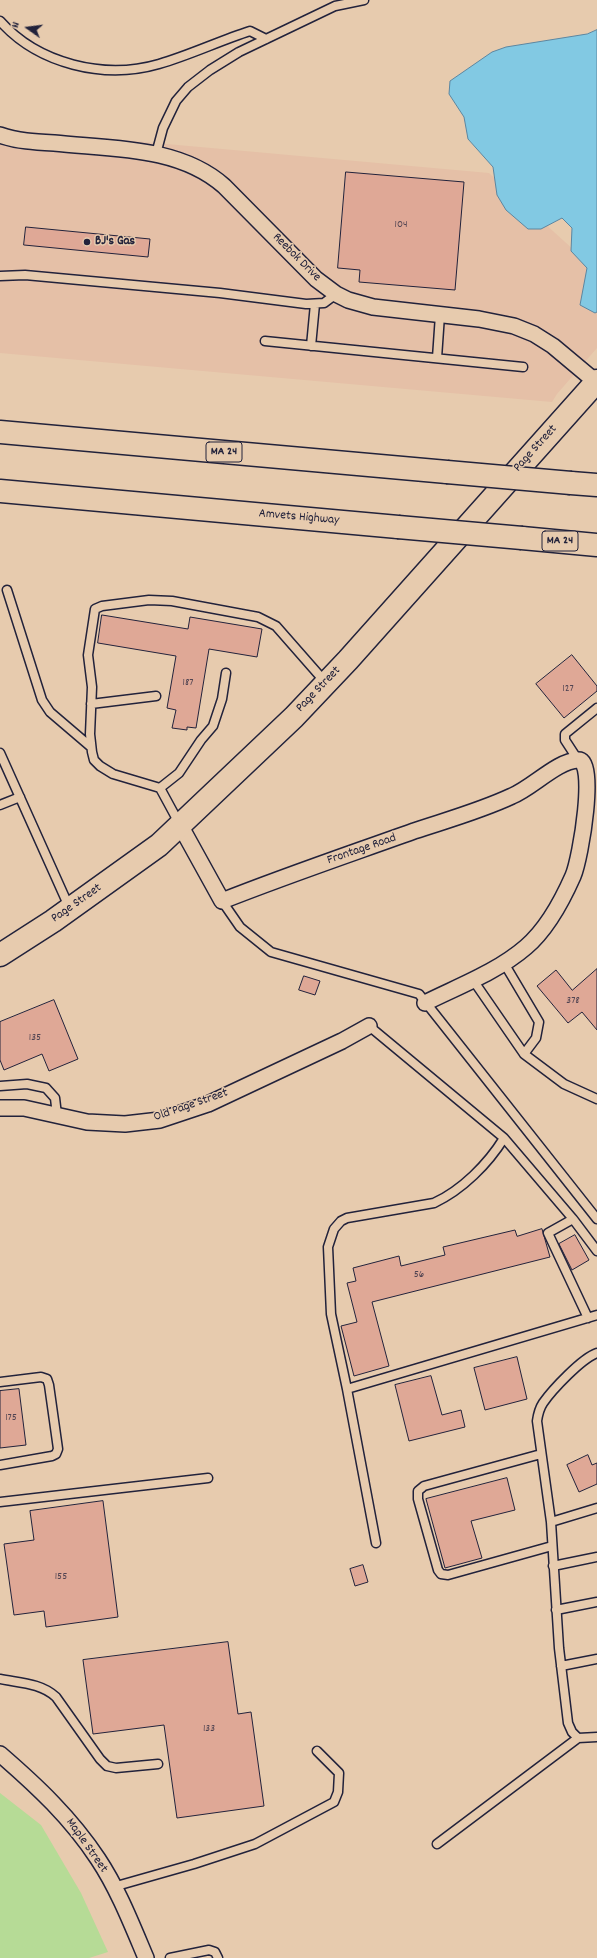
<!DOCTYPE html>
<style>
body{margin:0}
#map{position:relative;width:597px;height:1958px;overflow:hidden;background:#e7cbae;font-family:Dekko,sans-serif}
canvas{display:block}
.north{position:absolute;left:8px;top:8px;width:40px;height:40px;-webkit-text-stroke:3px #e7cbae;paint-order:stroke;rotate:284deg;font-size:11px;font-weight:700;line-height:16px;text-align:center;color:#22223b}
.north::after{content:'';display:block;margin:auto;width:14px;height:18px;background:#22223b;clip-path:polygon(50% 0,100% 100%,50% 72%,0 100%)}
</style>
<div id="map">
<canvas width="597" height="1958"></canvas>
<div class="north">N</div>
</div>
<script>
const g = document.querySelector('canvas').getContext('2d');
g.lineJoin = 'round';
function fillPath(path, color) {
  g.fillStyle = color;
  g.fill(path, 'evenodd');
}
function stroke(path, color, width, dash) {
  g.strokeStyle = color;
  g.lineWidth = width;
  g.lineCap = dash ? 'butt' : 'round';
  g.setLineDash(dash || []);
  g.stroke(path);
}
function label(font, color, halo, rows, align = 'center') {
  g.font = font + ' Dekko,sans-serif';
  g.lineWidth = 3;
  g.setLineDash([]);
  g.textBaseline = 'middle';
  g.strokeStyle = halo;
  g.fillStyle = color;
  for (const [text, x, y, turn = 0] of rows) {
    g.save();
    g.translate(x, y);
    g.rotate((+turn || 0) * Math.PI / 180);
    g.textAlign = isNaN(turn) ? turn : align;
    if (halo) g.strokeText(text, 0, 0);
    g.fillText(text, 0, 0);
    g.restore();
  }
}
const built = new Path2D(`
 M0,129L489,173L597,271V348L557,394L552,402L0,353Z`);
const green = new Path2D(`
 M0,1793L41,1825L81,1893L108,1952L89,1958H0Z`);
const water = new Path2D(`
 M597,30V312L595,313L580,305L587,268L571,251L572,228L562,218L541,229H528L506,210L497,195L493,167L468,139L464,117L449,94L450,81L492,52L506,47L587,34Z`);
const building = new Path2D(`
 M346,172L464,182L455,290L359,282L360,270L338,268Z
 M26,227L150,239L148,257L24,245Z
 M102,615L188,629L190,617L262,629L257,657L209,649L196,728L187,727V730L172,728L176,710L167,708L176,656L98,643Z
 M572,655L597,686V691L564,718L536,684Z
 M597,969V1030L582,1012L568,1023L537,986L556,970L572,990Z
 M304,976L320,981L315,995L299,990Z
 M54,1000L78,1059L49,1071L42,1054L4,1070L0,1060V1022Z
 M542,1229L550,1257L372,1302L389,1366L354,1376L341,1326L357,1322L347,1283L356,1281L353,1268L399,1256L401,1266L445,1255L443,1247L515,1230L517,1236Z
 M575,1235L589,1260L572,1270L559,1244Z
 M517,1357L527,1399L485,1410L474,1368Z
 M431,1376L442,1415L461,1410L465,1427L409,1441L395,1385Z
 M19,1389L26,1445L0,1448V1391Z
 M588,1455L592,1465L597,1463V1484L579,1492L567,1465Z
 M507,1478L515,1510L471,1521L482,1558L445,1568L426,1499Z
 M103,1501L118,1617L46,1627L44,1611L14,1615L4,1544L34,1540L30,1511Z
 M363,1565L368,1582L355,1586L350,1569Z
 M228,1642L238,1714L251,1712L264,1806L177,1818L164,1725L93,1734L83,1660Z`);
const lane = new Path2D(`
 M0,21C38,64 104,80 159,64C190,55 219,41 250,31L266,39
 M156,154L163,128L176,101L188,87L210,70L239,52L335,6L364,0
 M0,276L25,275L220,293L306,304L324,303L336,294
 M265,341L523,367
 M311,346L315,304
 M437,358L440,315
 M7,590L42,700L50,712L91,747
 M91,704L156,696
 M0,753L70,909
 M578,760L565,740V734L597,708
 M160,788L179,773L201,740L213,726L222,699L226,673
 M0,805L20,797
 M179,823L160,788L113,774L100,766L94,760L92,752L90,734L92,687L88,655L95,609L102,606L149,600L172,601L258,617L276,626L326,683
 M222,901L240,927L271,952L419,994L597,1219
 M504,963L539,1022L536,1038L524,1054
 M473,980L524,1054L564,1084L597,1099
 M0,1086L27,1084L46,1088L55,1098L57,1115
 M504,1138L573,1219L597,1251
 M573,1219L548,1233L588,1318
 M597,1353C582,1358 552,1390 543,1403C539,1409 538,1414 537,1421L551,1522L559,1648L568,1723L572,1732L578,1738L597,1737
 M0,1382L41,1377L47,1379L49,1385L58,1449L56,1454L52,1456L0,1465
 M347,1389L331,1314L328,1247L334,1229L341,1221L347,1218L434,1203C462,1190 488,1164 504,1138L369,1026
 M541,1454L424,1486L418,1491V1499L438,1570L441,1574L448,1575L552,1546
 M0,1502L208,1478
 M551,1522L597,1508
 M376,1543L347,1389L597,1315
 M553,1566L597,1557
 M556,1610L597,1602
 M561,1666L597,1659
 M0,1679C20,1683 41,1683 56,1697L100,1759L107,1766L116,1768L158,1764
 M437,1844L578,1738
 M113,1887L194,1864L255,1844L334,1802L338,1792L339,1773L317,1751
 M170,1958L209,1950L215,1952L218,1958`);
const street = new Path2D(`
 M0,135C17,141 35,142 54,143C111,149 179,146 224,186L316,279L336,294L348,300L373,307L479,319L514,326L534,334L553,346L596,382
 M180,825L222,901C285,876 350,854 414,831C447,820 480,811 512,796C532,788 557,761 578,760C597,759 581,857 573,876C562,901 547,929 526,947C497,972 459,986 425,1003
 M0,1108H24L87,1122L125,1124L160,1120L208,1104L342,1041L369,1026
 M0,1754C37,1786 71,1818 98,1859C118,1889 132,1925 146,1958`);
const secondary = new Path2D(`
 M0,955L53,921L159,845L294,717L348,660L597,381`);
const highway = new Path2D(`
 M0,432L447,472
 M571,483L597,485
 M0,491L398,527
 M522,538L597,545`);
const highwayBridge = new Path2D(`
 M447,472L571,483
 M398,527L522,538`);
const markers = [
 [87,242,4,"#22223b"]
];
const numberNames = [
 ["104",401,225],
 ["187",188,683],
 ["127",568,689],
 ["378",573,1001],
 ["135",35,1038],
 ["56",419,1275],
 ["175",11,1418],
 ["155",61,1577],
 ["133",209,1729]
];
const shields = [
 [224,452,36],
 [560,541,36]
];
const shieldNames = [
 ["MA 24",224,452],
 ["MA 24",560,541]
];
const poiNames = [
 ["BJ's Gas",95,242]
];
const streetNames = [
 ["Reebok Drive",296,258,45],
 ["Page Street",536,449,-48],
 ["Amvets Highway",299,518,5],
 ["Page Street",319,690,-46],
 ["Frontage Road",362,850,-19],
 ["Page Street",77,904,-35],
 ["Old Page Street",191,1106,-19],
 ["Maple Street",86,1846,55]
];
fillPath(built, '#e5c0a7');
fillPath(green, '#b6db96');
fillPath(water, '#82c9e3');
stroke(water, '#5c86a0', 1);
fillPath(building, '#dfa896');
stroke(building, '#22223b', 1);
stroke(lane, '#22223b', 11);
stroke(street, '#22223b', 18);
stroke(secondary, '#22223b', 25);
stroke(highway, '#22223b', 25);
stroke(lane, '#e7cbae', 8);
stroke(street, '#e7cbae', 15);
stroke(secondary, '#e7cbae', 22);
stroke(highway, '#e7cbae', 22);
stroke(highwayBridge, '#22223b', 25, []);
stroke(highwayBridge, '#e7cbae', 22);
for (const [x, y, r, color] of markers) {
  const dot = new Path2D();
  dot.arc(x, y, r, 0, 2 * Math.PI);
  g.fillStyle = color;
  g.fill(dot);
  stroke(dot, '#e7cbae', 1.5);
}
label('11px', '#514452', null, numberNames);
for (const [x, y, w] of shields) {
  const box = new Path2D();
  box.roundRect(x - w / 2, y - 10, w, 20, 3);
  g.fillStyle = '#e7cbae';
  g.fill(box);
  stroke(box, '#22223b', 1);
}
label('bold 12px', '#22223b', null, shieldNames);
label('bold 13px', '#22223b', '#e7cbae', poiNames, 'left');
label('13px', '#22223b', '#e7cbae', streetNames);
</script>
